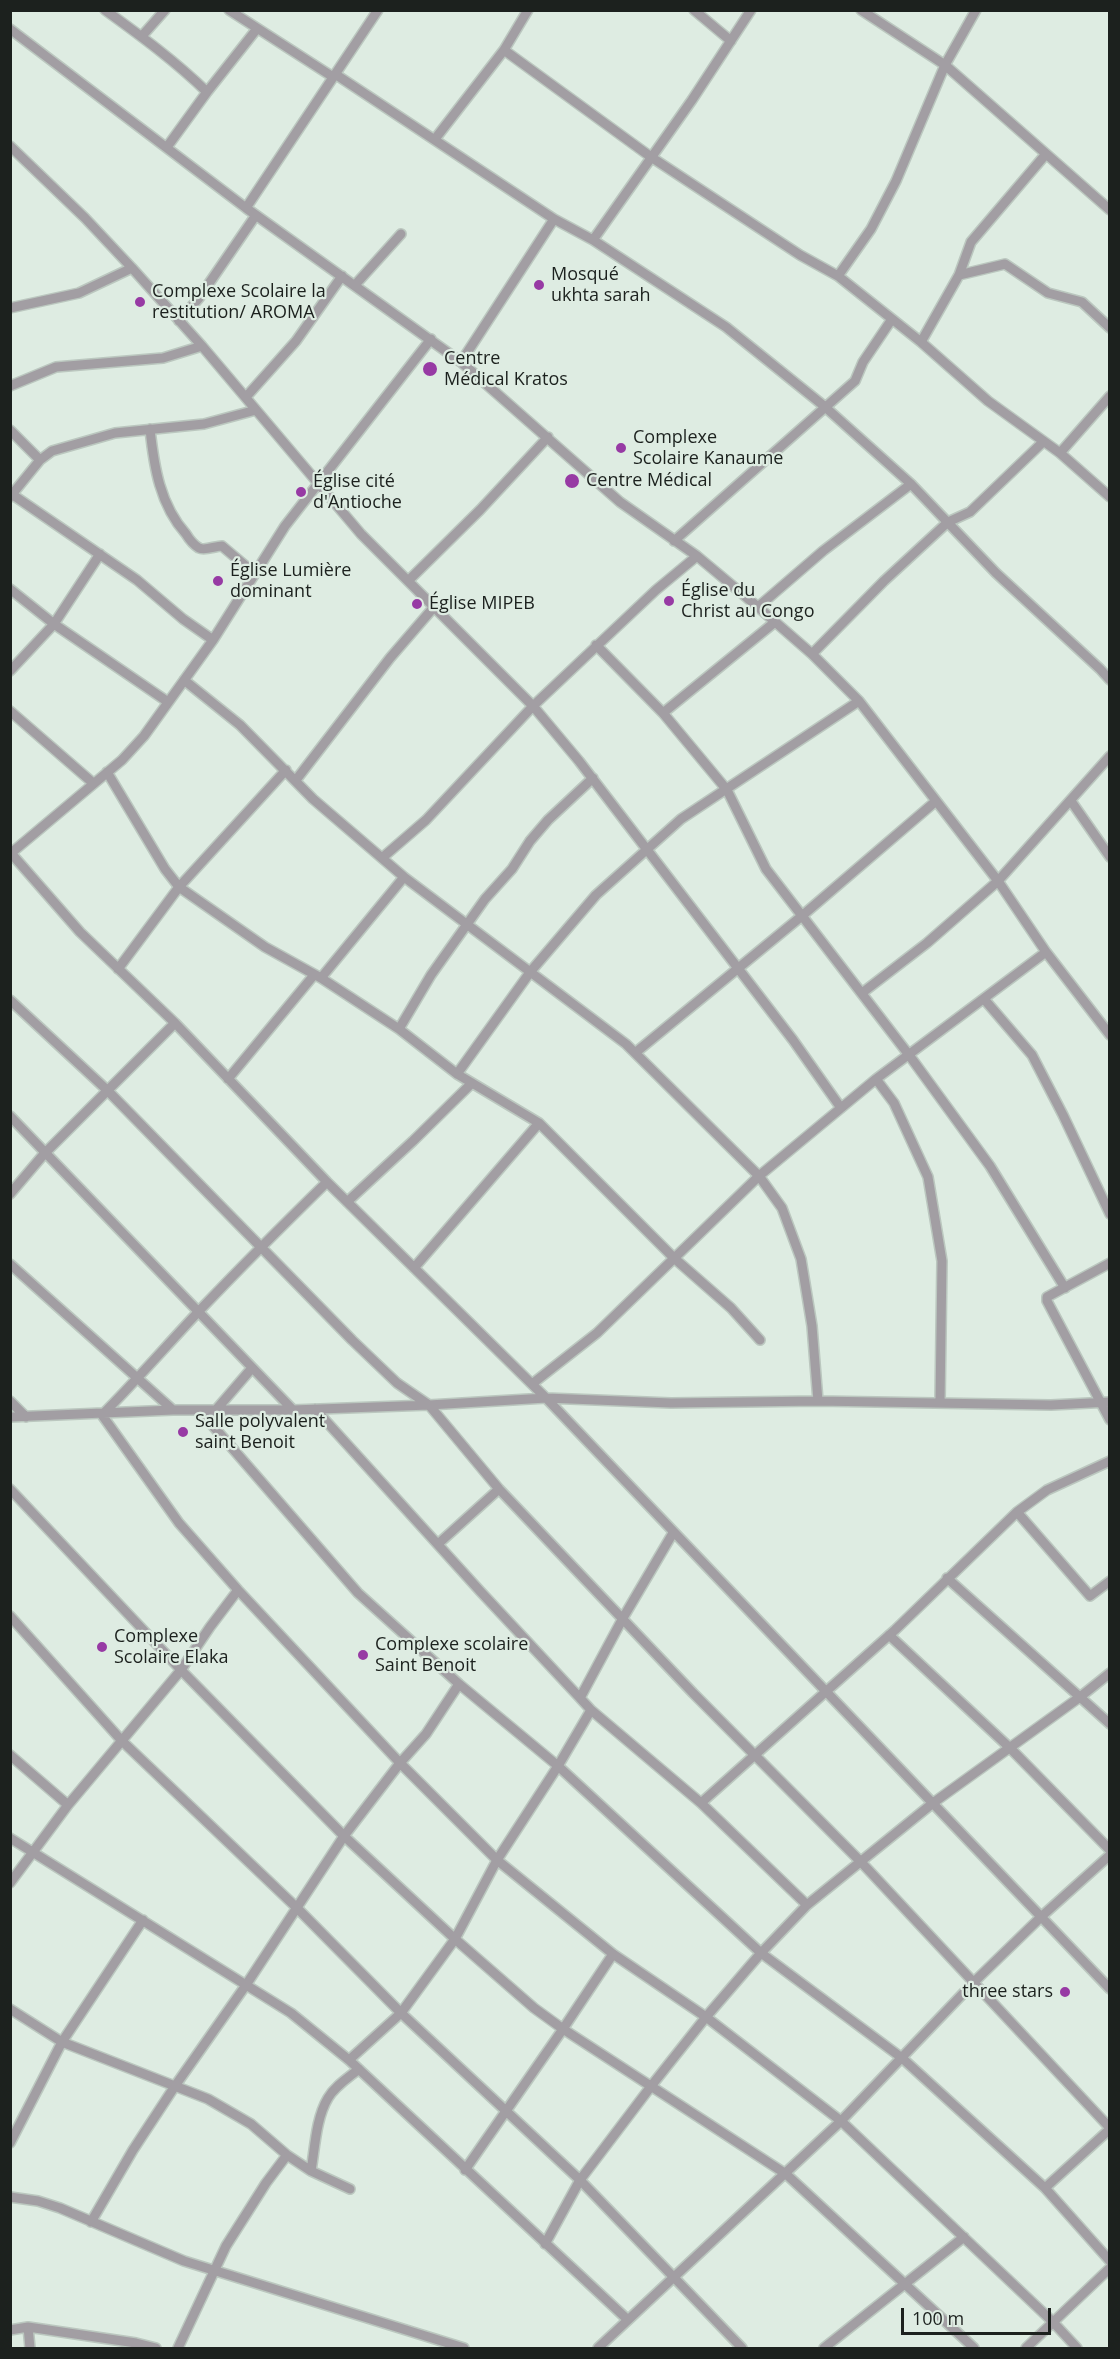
<!DOCTYPE html>
<meta charset="utf-8">
<style>
body{margin:0}
#map{position:relative;width:1120px;height:2359px;overflow:hidden;background:#deece2;font-family:"Open Sans",sans-serif}
canvas{display:block}
.frame{position:absolute;inset:0;border:12px solid #1c211e;pointer-events:none}
.scale{position:absolute;left:901px;top:2308px;width:150px;height:27px;box-sizing:border-box;border:3px solid #1c211e;border-top:0;padding-left:8px;font-size:18px;line-height:21px;white-space:nowrap;color:#1c211e;-webkit-text-stroke:4px #deece2;paint-order:stroke}
</style>
<div id="map">
<canvas width="1120" height="2359"></canvas>
<div class="frame"></div>
<div class="scale">100 m</div>
</div>
<script>
const g = document.querySelector('canvas').getContext('2d');
g.lineJoin = 'round';
function stroke(path, color, width, dash) {
  g.strokeStyle = color;
  g.lineWidth = width;
  g.lineCap = dash ? 'butt' : 'round';
  g.setLineDash(dash || []);
  g.stroke(path);
}
function label(font, color, halo, rows, align = 'center') {
  g.font = font + ' "Open Sans",sans-serif';
  g.lineWidth = 4.5;
  g.setLineDash([]);
  g.textBaseline = 'middle';
  g.strokeStyle = halo;
  g.fillStyle = color;
  for (const [text, x, y, turn = 0] of rows) {
    g.save();
    g.translate(x, y);
    g.rotate((+turn || 0) * Math.PI / 180);
    g.textAlign = isNaN(turn) ? turn : align;
    if (halo) g.strokeText(text, 0, 0);
    g.fillText(text, 0, 0);
    g.restore();
  }
}
const street = new Path2D(`
 M105,10C141,36 175,61 207,92
 M229,10L333,77
 M694,10L731,41
 M861,10L945,65L1110,210
 M10,29L246,208L461,362L554,219L593,240L692,100L751,10
 M142,36L165,10
 M504,50L651,157L800,255L838,276L871,229L896,181L945,65L976,10
 M335,74L554,219
 M435,139L504,50L528,10
 M10,146L85,218L132,268L202,346L361,534L533,706L579,761L793,1040L841,1108
 M167,147L207,92L256,30
 M246,208L378,10
 M593,240L726,327L824,406L911,484L996,573L1100,669L1110,680
 M959,275L971,242L1046,154
 M838,276L921,342L988,401L1060,453L1110,497
 M355,285L401,234
 M10,308L79,293L132,268
 M179,321L199,298L256,215
 M921,342L959,275L1005,264L1048,293L1082,302L1110,328
 M461,362L620,502L697,556L758,607L812,654L859,701L998,881L1046,952L1110,1035
 M10,386L56,367L163,358L202,346
 M246,397L296,341L342,276
 M150,429C154,467 160,505 186,534C189,539 194,545 199,548C205,551 215,546 222,546L254,573
 M10,430L40,460
 M1060,453L1110,396
 M13,495L137,580L183,619L213,640
 M10,497L40,460L52,451L115,433L204,424L256,410
 M674,541L855,381L863,362L892,319
 M409,580L480,510L548,437
 M10,589L54,624L168,702
 M758,607L823,551L911,484
 M596,645L663,713L727,790L766,869L909,1055L990,1166L1065,1288
 M812,654L884,581L948,522L970,512L1043,442
 M10,671L54,624L100,554
 M184,680L240,725L313,799L404,877L626,1044L759,1176L782,1208L801,1259L812,1326L818,1401
 M10,711L93,783
 M663,713L775,622
 M107,772L165,869L179,887L265,947L321,978L399,1029L457,1074L539,1123L674,1258L731,1308L760,1340
 M296,780L390,658L434,607
 M1071,801L1110,857
 M10,852L80,932L175,1023L327,1182L546,1398L1110,1989
 M10,854L122,760L144,736L213,640L285,526L431,339
 M382,858L426,820L533,706L656,590L697,556
 M118,969L179,887L286,770
 M321,978L404,877
 M862,993L927,943L998,881L1110,756
 M984,999L1032,1055L1063,1115L1110,1214
 M10,1000L107,1090L352,1340L397,1383L429,1405L499,1489L693,1693L861,1862L1110,2128
 M399,1029L431,975L485,899L512,869L530,841L548,820L593,778
 M635,1053L803,915L936,801
 M457,1074L531,971L596,895L681,819L859,701
 M228,1079L314,975
 M876,1079L894,1103L928,1177L942,1261L940,1402
 M10,1116L293,1410
 M327,1182C284,1224 241,1267 200,1310C167,1345 136,1381 102,1415L179,1523L238,1590L400,1763L497,1860L613,1954L706,2017L841,2121L1053,2322L1077,2348
 M10,1194L44,1154L175,1023
 M347,1202L413,1141L472,1083
 M1110,1263L1047,1297V1301L1110,1420
 M10,1264L173,1410
 M414,1268L539,1123
 M532,1384L597,1333L759,1176L876,1079L1046,952
 M10,1401L26,1417
 M315,1409L480,1591L580,1698
 M200,1411L358,1593L459,1684L558,1766L761,1953L902,2058L1045,2188L1110,2261
 M215,1411L252,1368
 M10,1417L173,1410H293L429,1405L546,1398L671,1403L818,1401L1051,1405L1110,1402
 M10,1489L181,1670L344,1836L455,1939L534,2008L563,2029L786,2174L974,2348
 M1017,1512L1090,1596L1110,1581
 M438,1544L499,1489
 M947,1578L1110,1724
 M10,1616L122,1741L297,1908L401,2013L580,2180L742,2348
 M889,1635L1010,1748L1110,1850
 M591,1710L701,1803L807,1905
 M10,1755L68,1805
 M701,1803L895,1630L1017,1512L1047,1490L1110,1461
 M10,1838L291,2013L349,2060L628,2320
 M10,1883L68,1805L181,1670L210,1627L238,1590
 M10,2009L62,2042L208,2099L251,2124L287,2155L311,2171L350,2189
 M349,2060L401,2013L455,1939L497,1860L558,1766L591,1710L580,1698L623,1618L673,1533
 M10,2143L62,2042L143,1920
 M465,2170L563,2029L613,1954
 M311,2171C315,2147 316,2118 328,2098C335,2086 348,2078 359,2069
 M1045,2188L1110,2129
 M10,2197L38,2201L60,2208L184,2261L464,2348
 M91,2222L133,2150L175,2086L246,1985L344,1836L400,1763L426,1734L459,1684
 M545,2244L580,2180L652,2085L706,2017L761,1953L807,1905L933,1803L1080,1697L1110,1673
 M28,2327L30,2348
 M10,2330L28,2327L136,2343L156,2348
 M178,2348L226,2246L266,2183L287,2155
 M598,2348L841,2121L975,1981L1042,1916L1110,1855
 M824,2348L964,2237
 M1026,2348L1110,2268`);
const markers = [
 [539,285,6,"#973aa4"],
 [140,302,6,"#973aa4"],
 [430,369,8,"#973aa4"],
 [621,448,6,"#973aa4"],
 [572,481,8,"#973aa4"],
 [301,492,6,"#973aa4"],
 [218,581,6,"#973aa4"],
 [669,601,6,"#973aa4"],
 [417,604,6,"#973aa4"],
 [183,1432,6,"#973aa4"],
 [102,1647,6,"#973aa4"],
 [363,1655,6,"#973aa4"],
 [1065,1992,6,"#973aa4"]
];
const poiNames = [
 ["Mosqué",551,275],
 ["ukhta sarah",551,296],
 ["Complexe Scolaire la",152,292],
 ["restitution/ AROMA",152,313],
 ["Centre",444,359],
 ["Médical Kratos",444,380],
 ["Complexe",633,438],
 ["Scolaire Kanaume",633,459],
 ["Centre Médical",586,481],
 ["Église cité",313,482],
 ["d'Antioche",313,503],
 ["Église Lumière",230,571],
 ["dominant",230,592],
 ["Église du",681,591],
 ["Christ au Congo",681,612],
 ["Église MIPEB",429,604],
 ["Salle polyvalent",195,1422],
 ["saint Benoit",195,1443],
 ["Complexe",114,1637],
 ["Scolaire Elaka",114,1658],
 ["Complexe scolaire",375,1645],
 ["Saint Benoit",375,1666],
 ["three stars",1053,1992,"right"]
];
stroke(street, '#bbc7bf', 12);
stroke(street, '#a29ea3', 9);
for (const [x, y, r, color] of markers) {
  const dot = new Path2D();
  dot.arc(x, y, r, 0, 2 * Math.PI);
  g.fillStyle = color;
  g.fill(dot);
  stroke(dot, '#deece2', 2);
}
label('18px', '#1c211e', '#deece2', poiNames, 'left');
</script>
